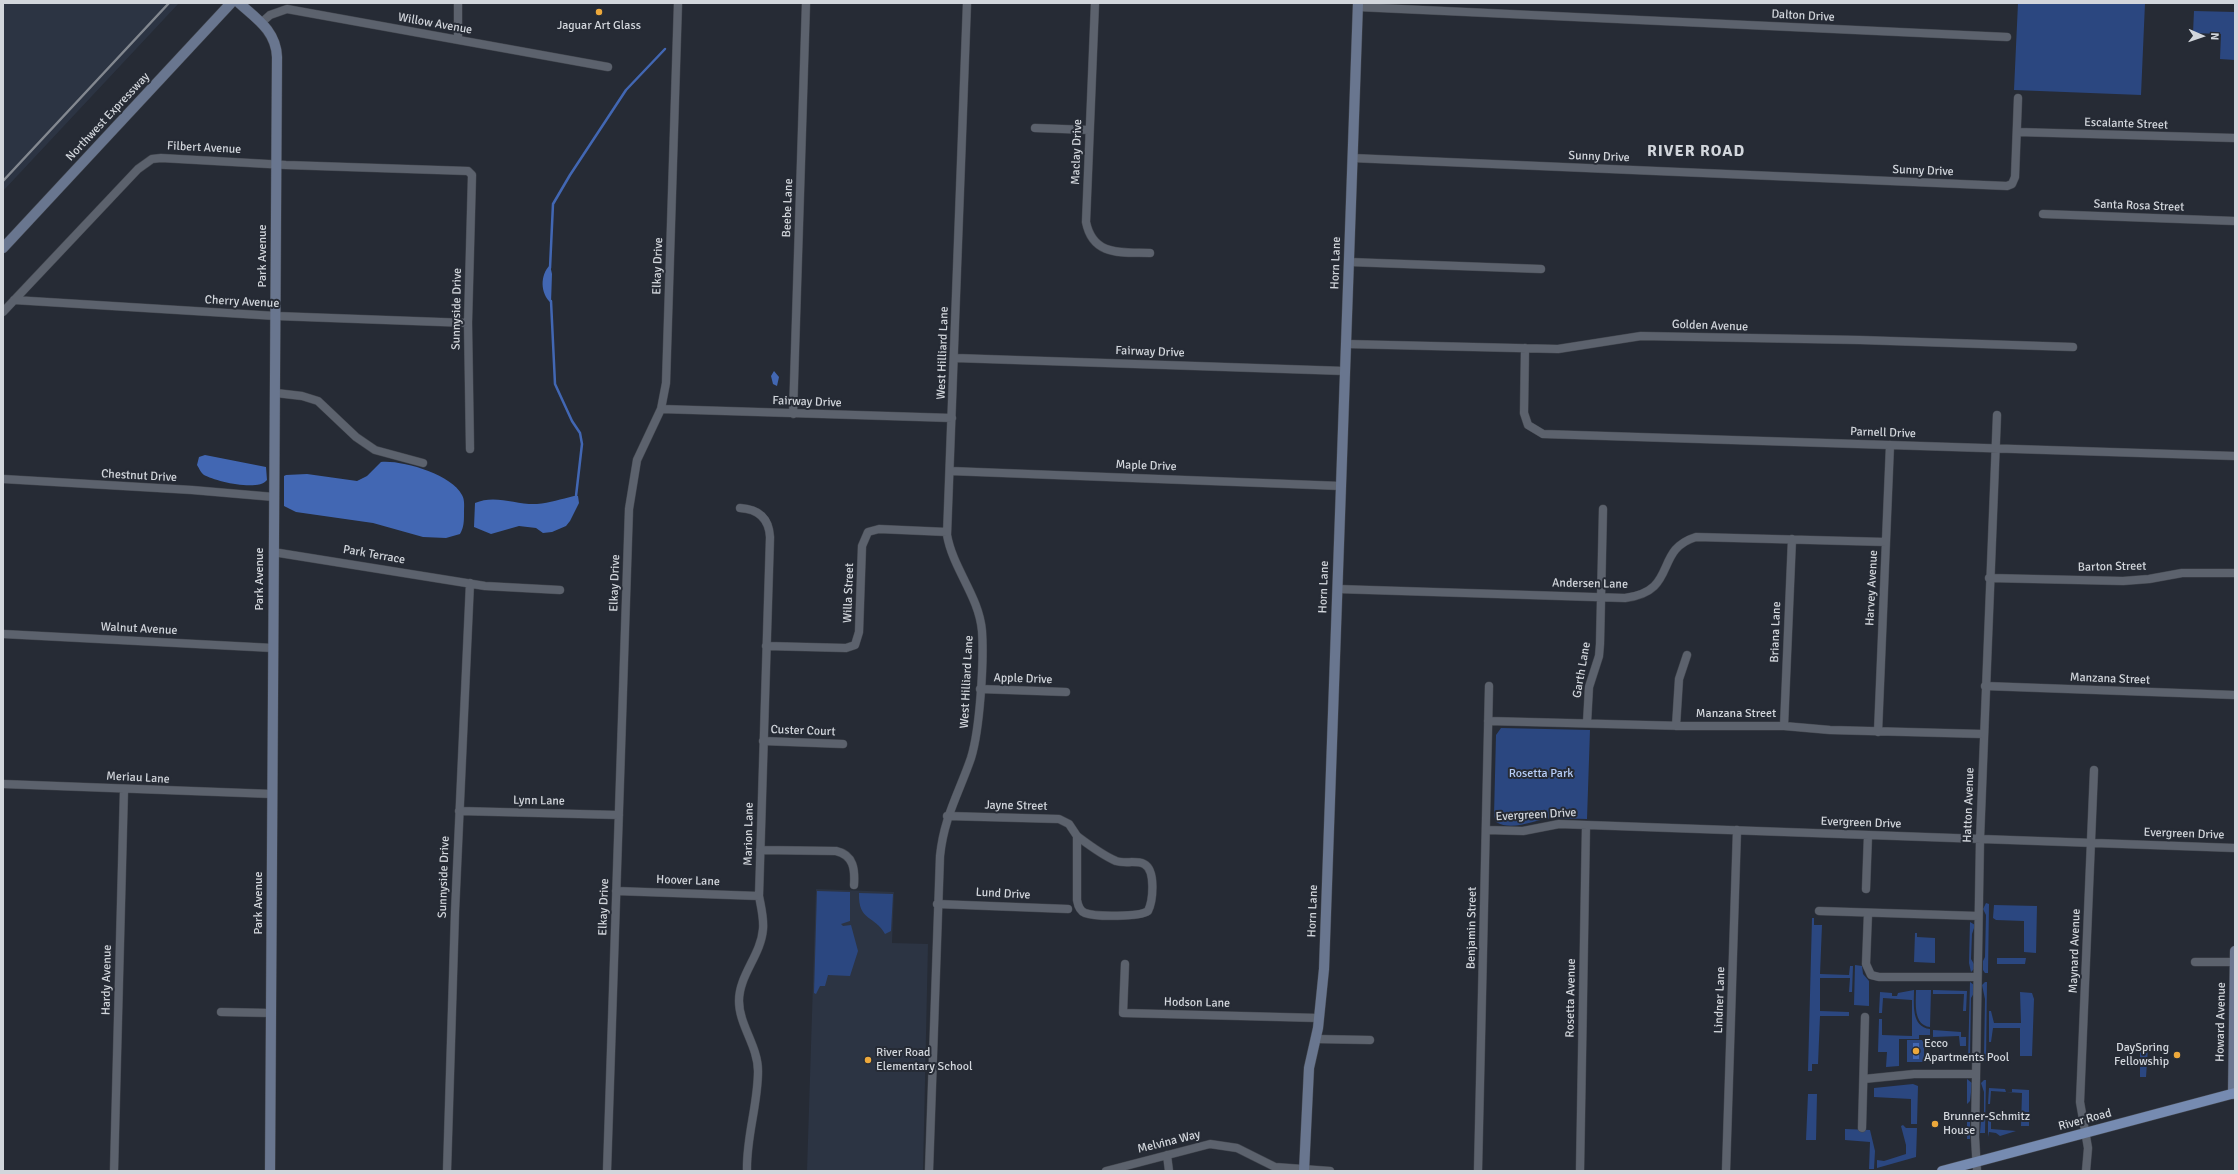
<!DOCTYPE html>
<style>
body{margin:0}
#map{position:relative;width:2238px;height:1174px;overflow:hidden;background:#262b35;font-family:Signika,sans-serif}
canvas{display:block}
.frame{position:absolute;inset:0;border:4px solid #d2d6dc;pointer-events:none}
.north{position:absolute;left:2182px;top:16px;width:40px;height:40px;-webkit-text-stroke:3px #262b35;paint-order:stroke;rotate:92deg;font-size:11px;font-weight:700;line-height:16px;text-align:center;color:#d2d6dc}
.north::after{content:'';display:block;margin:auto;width:14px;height:18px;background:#d2d6dc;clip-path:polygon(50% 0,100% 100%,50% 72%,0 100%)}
</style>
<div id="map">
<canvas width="2238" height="1174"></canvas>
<div class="frame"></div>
<div class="north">N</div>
</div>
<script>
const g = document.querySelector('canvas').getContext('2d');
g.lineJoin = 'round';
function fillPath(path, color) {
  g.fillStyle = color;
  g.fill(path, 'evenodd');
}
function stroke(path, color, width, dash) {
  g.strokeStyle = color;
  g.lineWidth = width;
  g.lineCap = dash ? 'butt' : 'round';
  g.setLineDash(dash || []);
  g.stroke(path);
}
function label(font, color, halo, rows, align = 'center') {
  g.font = font + ' Signika,sans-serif';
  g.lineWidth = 4;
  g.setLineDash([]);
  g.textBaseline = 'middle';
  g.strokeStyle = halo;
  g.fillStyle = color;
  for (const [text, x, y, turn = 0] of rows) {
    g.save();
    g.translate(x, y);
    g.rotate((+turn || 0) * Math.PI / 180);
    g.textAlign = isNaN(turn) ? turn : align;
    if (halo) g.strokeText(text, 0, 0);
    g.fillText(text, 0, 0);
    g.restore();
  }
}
const built = new Path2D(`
 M3,3H179L3,191Z
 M816,889L894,892L892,943L928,944L923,1171H807Z`);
const green = new Path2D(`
 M2018,3H2145L2141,95L2014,90Z
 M2194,11L2235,12V60L2220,59L2221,34L2193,33Z
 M1501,728L1590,730L1587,819C1576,819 1564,818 1552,818C1535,819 1513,832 1496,822L1494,816L1496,735Z
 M817,891L850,892V921L841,924L843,926L851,925L858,951L850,976L828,975L825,986H820L816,994L814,993Z
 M859,893L893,894L891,931L885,934C875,915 858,922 859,893Z
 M1986,903L1989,904L1988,973H1985L1983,970V961L1985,957L1986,915L1983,909Z
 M1994,905L2037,906L2036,953L2024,952V921L1996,920L1993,918Z
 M1812,918H1814V925H1822L1820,974L1849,975L1850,966H1853L1852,992H1849L1850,978H1820V1011L1849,1012V1016H1820L1818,1064H1812V1071H1808Z
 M1970,922L1975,925L1972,934L1971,959L1974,964V969L1971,972L1969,963Z
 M1915,933H1917V937L1935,938V963L1914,962Z
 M1997,958H2026L2025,964H1997Z
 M1855,965L1862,966L1863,974L1869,981V1006L1854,1005Z
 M1970,982L1974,985V993L1971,998L1970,1057L1973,1061H1968Z
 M1985,982H1987L1986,1061H1982L1984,1057L1985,999L1982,985Z
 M1914,990C1914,1004 1911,1027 1930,1029V1035H1919V1039H1899V1066L1886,1067L1887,1052H1878L1879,1019H1882V1035L1912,1036V1000L1883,998L1882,1013H1879L1880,992L1892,993V996H1897L1898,993Z
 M1916,990H1931L1930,1027C1913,1025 1916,1003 1916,990Z
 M1933,990L1967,991L1966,1011H1963L1964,994H1933Z
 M2020,992L2032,993L2034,999L2032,1056H2020V1028H1993L1991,1042H1989V1011H1991L1994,1023H2021Z
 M1933,1030L1961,1032V1037H1966V1046H1960L1959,1036L1933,1037Z
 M1907,1040H1922L1924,1044V1062H1907Z
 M2140,1048H2148L2146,1077H2140Z
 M1967,1079L1972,1083L1970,1101L1967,1104Z
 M1984,1080H1986L1985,1133H1980L1981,1121L1984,1116V1092L1981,1083Z
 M1913,1084L1918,1086L1917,1124H1911V1099L1874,1097V1088Z
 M1989,1088L2005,1089L2006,1092H2012V1089L2029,1090V1126H2021L2022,1093L1991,1091L1990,1104H1988Z
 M1808,1094H1817L1816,1140H1806Z
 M1967,1112L1970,1115V1139H1967Z
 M1988,1115H1991V1129L2016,1131L2000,1136L1996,1133L1989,1132L1988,1137Z
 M1903,1125L1906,1128H1917L1916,1157L1877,1168V1160L1884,1161L1906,1154V1145L1901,1126Z
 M1845,1129L1870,1130L1875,1151L1874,1169H1869L1870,1142L1845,1140Z`);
const water = new Path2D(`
 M550,265L552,274L551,303C540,293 540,275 550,265Z
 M774,371L779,377L777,386L773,384L771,376Z
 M205,455L266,467L267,480C258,492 215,481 204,475C201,473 199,468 197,465L199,457Z
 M381,462C402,460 451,474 462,495C465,500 464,507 464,513C464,521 464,527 460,534L446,538L423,537L373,523L296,512L284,506V476L286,475L307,474L357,481L367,476Z
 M574,496H578L579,503L570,521L566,526L552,532L543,533L536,528L519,526L491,534L474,527L475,503C495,494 516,505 537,504C550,503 561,499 574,496Z
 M1913,1043H1919V1059H1913Z`);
const stream = new Path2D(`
 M550,268L553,204L570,175L626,90L665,49
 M551,301L555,384L572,421L580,433L582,444L576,496`);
const street = new Path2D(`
 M1095,3L1086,222C1093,257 1122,252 1150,253
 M1358,7L2007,37
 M261,23L270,15L287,9L608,67
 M458,40V3
 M1035,128L1089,130
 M2017,132L2235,138
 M1352,158L2007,186L2012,184L2015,177L2018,98
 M2043,214L2235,221
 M1349,262L1541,269
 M14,300L276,316L468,323
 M3,312L138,169L152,159L161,158L286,165L468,171L472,175L468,323L470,449
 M1346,344L1558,349L1641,336L1860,340L2073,347
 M1525,348L1524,413L1528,425L1543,434L2235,456
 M955,358L1345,371
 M276,393L302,396L318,401L356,437L375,450L423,463
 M661,409L952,418
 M793,414L806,3
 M950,471L1341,486
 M3,479L192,490L274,497
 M740,508C758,509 769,518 770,537L759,896C761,907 764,918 763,929C761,955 739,975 739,1001C739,1025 758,1046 758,1071C758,1105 746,1137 747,1171
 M273,552L485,586L560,590
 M1989,578L2123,581L2149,579L2182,573H2235
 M1337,589L1625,598C1679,591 1653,550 1696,537L1886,542
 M3,634L273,648
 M766,646L846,648L855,645L859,632L862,546L868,532L879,529L947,532
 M1985,686L2235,695
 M980,689L1066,692
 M1488,721L1685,726H1784L1830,730L1983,734
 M1587,723L1589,687L1599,656L1600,644L1603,509
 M1676,726L1679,679L1687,655
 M1784,726L1792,539
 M1878,732L1890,445
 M763,741L843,744
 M3,784L272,794
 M459,811L619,815
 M947,816L1059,819L1069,824L1077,836
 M1486,830L1523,831L1559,824L2235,848
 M1077,836C1089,845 1102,855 1116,861C1125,864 1136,860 1144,864C1156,870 1153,901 1148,911C1140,917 1095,917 1085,913C1080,911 1078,906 1077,900Z
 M760,850L836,851C854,855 855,870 854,885
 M1866,889L1868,835
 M616,891L759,896
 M937,904L1068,909
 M1819,911L1978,916
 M1868,913L1866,964L1871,975L1879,977H1977
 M2195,962H2235
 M1125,964L1123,1013L1319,1018
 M221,1012L271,1013
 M1315,1039L1370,1040
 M1864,1079L1914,1074H1976
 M1862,1128L1865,1017
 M1167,1155L1169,1171
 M114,1171L124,789
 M447,1171L455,912L470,583
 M607,1171L629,509L637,460L661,409L666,383L678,3
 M929,1171L940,856C944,817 959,793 971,758C980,729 984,662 982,631C979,596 953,569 947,535L967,3
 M1106,1171L1210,1144L1237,1148L1275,1167L1330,1171
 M1478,1171L1489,686
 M1580,1171L1586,825
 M1726,1171L1737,830
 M1977,1171L1975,1137L1980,839L1997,415
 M2086,1171L2088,1148L2080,1102L2094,770`);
const secondary = new Path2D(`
 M239,3C257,19 276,31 277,57L270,1171
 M3,248L231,3
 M2233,1094L2235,951
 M1304,1171L1309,1068L1318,1028L1324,969L1358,3`);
const primary = new Path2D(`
 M1942,1171L2235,1093`);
const rail = new Path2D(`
 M3,181L169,3`);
const markers = [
 [599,12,4,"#eda83b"],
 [1916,1051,4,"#eda83b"],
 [2177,1055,4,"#eda83b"],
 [868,1060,4,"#eda83b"],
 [1935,1124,4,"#eda83b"]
];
const streetNames = [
 ["Dalton Drive",1803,16,3],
 ["Willow Avenue",435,24,10],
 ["Northwest Expressway",108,117,-47],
 ["Escalante Street",2126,124,2],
 ["Filbert Avenue",204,148,3],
 ["Maclay Drive",1077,152,-88],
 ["Sunny Drive",1599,157,2],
 ["Sunny Drive",1923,171,2],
 ["Santa Rosa Street",2139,206,2],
 ["Beebe Lane",788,208,-88],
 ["Park Avenue",263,256,-90],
 ["Horn Lane",1336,263,-88],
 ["Elkay Drive",658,266,-88],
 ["Cherry Avenue",242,302,3],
 ["Sunnyside Drive",457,309,-89],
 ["Golden Avenue",1710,326,2],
 ["Fairway Drive",1150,352,2],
 ["West Hilliard Lane",943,353,-88],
 ["Fairway Drive",807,402,2],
 ["Parnell Drive",1883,433,2],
 ["Maple Drive",1146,466,2],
 ["Chestnut Drive",139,476,3],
 ["Park Terrace",374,555,10],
 ["Barton Street",2112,567,-1],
 ["Park Avenue",260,579,-90],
 ["Elkay Drive",615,583,-88],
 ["Andersen Lane",1590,584,1],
 ["Horn Lane",1324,587,-88],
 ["Harvey Avenue",1872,588,-87],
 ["Willa Street",849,593,-88],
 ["Walnut Avenue",139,629,3],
 ["Briana Lane",1776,632,-88],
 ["Garth Lane",1582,670,-80],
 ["Apple Drive",1023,679,2],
 ["Manzana Street",2110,679,2],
 ["West Hilliard Lane",967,682,-87],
 ["Manzana Street",1736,714],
 ["Custer Court",803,731,2],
 ["Meriau Lane",138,778,3],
 ["Lynn Lane",539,801,1],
 ["Hatton Avenue",1969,805,-88],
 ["Jayne Street",1016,806,1],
 ["Evergreen Drive",1536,815,-3],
 ["Evergreen Drive",1861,823,2],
 ["Marion Lane",749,834,-89],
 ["Evergreen Drive",2184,834,2],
 ["Sunnyside Drive",444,877,-88],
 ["Hoover Lane",688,881,2],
 ["Lund Drive",1003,894,3],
 ["Park Avenue",259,903,-90],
 ["Elkay Drive",604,907,-88],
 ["Horn Lane",1313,911,-88],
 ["Benjamin Street",1472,928,-89],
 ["Maynard Avenue",2075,951,-88],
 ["Hardy Avenue",107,980,-89],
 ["Rosetta Avenue",1571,998,-89],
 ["Lindner Lane",1720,1000,-88],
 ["Hodson Lane",1197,1003,1],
 ["Howard Avenue",2221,1022,-89],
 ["River Road",2085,1120,-15],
 ["Melvina Way",1169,1142,-14]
];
const poiNames = [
 ["Jaguar Art Glass",599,26,"center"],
 ["Ecco",1924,1044],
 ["Apartments Pool",1924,1058],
 ["DaySpring",2169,1048,"right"],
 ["Fellowship",2169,1062,"right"],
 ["River Road",876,1053],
 ["Elementary School",876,1067],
 ["Brunner-Schmitz",1943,1117],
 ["House",1943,1131]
];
const parkNames = [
 ["Rosetta Park",1541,774]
];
const districtNames = [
 ["RIVER ROAD",1696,152]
];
fillPath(built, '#2c3443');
fillPath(green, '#2b4780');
fillPath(water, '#4267b3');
stroke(stream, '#4267b3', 2.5);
stroke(street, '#42464e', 9);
stroke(secondary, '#42464e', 11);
stroke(primary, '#42464e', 11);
stroke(street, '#5c626d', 8);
stroke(secondary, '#69768f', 10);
stroke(primary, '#768bb1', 10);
stroke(rail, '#838890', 2.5);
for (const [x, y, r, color] of markers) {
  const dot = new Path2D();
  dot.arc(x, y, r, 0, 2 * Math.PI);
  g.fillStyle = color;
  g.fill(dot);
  stroke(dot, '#262b35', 1.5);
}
label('12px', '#d2d6dc', '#262b35', streetNames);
label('12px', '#d2d6dc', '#262b35', poiNames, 'left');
label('12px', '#b7cdf7', '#262b35', parkNames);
g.letterSpacing = '1px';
label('bold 16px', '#d2d6dc', '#262b35', districtNames);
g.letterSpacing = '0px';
</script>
